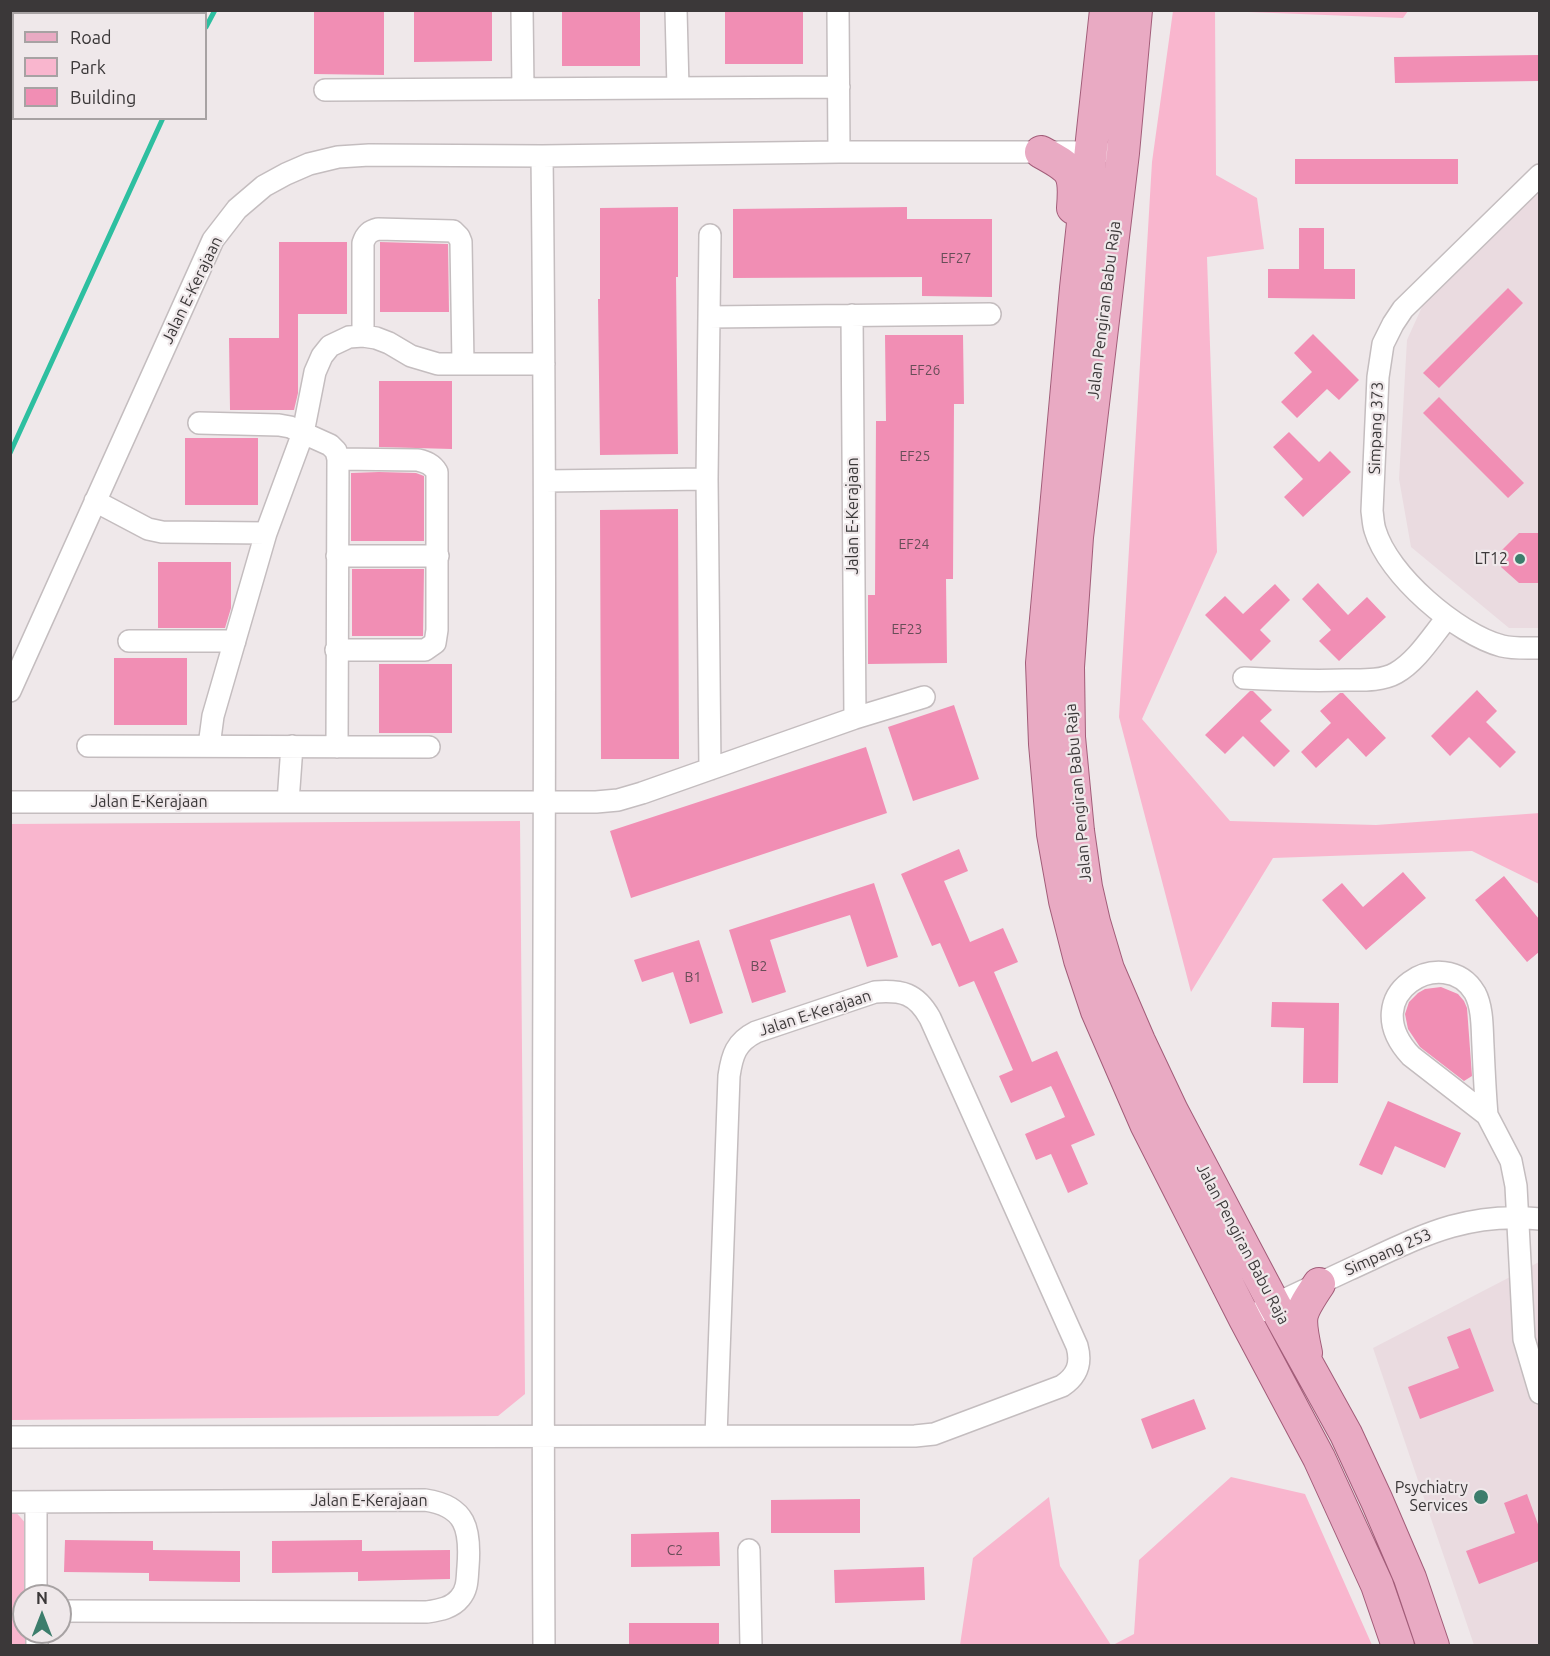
<!DOCTYPE html>
<style>
body{margin:0}
#map{position:relative;width:1550px;height:1656px;overflow:hidden;background:#efe8ea;font-family:Ubuntu,sans-serif}
canvas{display:block}
.frame{position:absolute;inset:0;border:12px solid #3b3839;pointer-events:none}
.legend{position:absolute;left:12px;top:12px;width:195px;height:108px;box-sizing:border-box;background:#efe8ea;border:2px solid #a7a2a3;margin:0;padding:8px 10px;list-style:none;font-size:18px;color:#3b3839}
.legend li{display:flex;align-items:center;gap:12px;height:30px}
.legend b{width:30px;border:2px solid #a7a2a3}
.north{position:absolute;left:12px;top:1584px;width:60px;height:60px;box-sizing:border-box;background:#efe8ea;border:2px solid #a7a2a3;border-radius:50%;rotate:0deg;font-size:16px;font-weight:700;line-height:24px;text-align:center;color:#3b3839}
.north::after{content:'';display:block;margin:auto;width:21px;height:27px;background:#3c7d6c;clip-path:polygon(50% 0,100% 100%,50% 72%,0 100%)}
</style>
<div id="map">
<canvas width="1550" height="1656"></canvas>
<div class="frame"></div>
<ul class="legend">
<li><b style="height:8px;background:#e9aac3"></b>Road</li>
<li><b style="height:16px;background:#f9b6ce"></b>Park</li>
<li><b style="height:16px;background:#f18eb4"></b>Building</li>
</ul>
<div class="north">N</div>
</div>
<script>
const g = document.querySelector('canvas').getContext('2d');
g.lineJoin = 'round';
function fillPath(path, color) {
  g.fillStyle = color;
  g.fill(path, 'evenodd');
}
function stroke(path, color, width, dash) {
  g.strokeStyle = color;
  g.lineWidth = width;
  g.lineCap = dash ? 'butt' : 'round';
  g.setLineDash(dash || []);
  g.stroke(path);
}
function label(font, color, halo, rows, align = 'center') {
  g.font = font + ' Ubuntu,sans-serif';
  g.lineWidth = 4.5;
  g.setLineDash([]);
  g.textBaseline = 'middle';
  g.strokeStyle = halo;
  g.fillStyle = color;
  for (const [text, x, y, turn = 0] of rows) {
    g.save();
    g.translate(x, y);
    g.rotate((+turn || 0) * Math.PI / 180);
    g.textAlign = isNaN(turn) ? turn : align;
    if (halo) g.strokeText(text, 0, 0);
    g.fillText(text, 0, 0);
    g.restore();
  }
}
const built = new Path2D(`
 M1539,187V628H1509L1411,547L1399,479L1407,340L1426,298Z
 M1539,1262V1645H1474L1373,1348Z`);
const green = new Path2D(`
 M1173,11H1215L1216,175L1257,198L1264,249L1207,257L1217,552L1142,719L1230,821L1376,825L1540,813L1539,884L1472,851L1273,858L1191,992L1119,717L1152,162Z
 M1222,11L1408,10V11L1403,18Z
 M520,821L525,1394L498,1416L11,1420V824Z
 M1231,1477L1305,1494L1372,1645H1113L1134,1634L1139,1560Z
 M1049,1497L1060,1566L1111,1645H960L973,1558Z
 M10,1510H14L28,1526V1596H24V1632H28V1645L11,1646Z`);
const stream = new Path2D(`
 M206,27L215,10
 M10,453L163,118`);
const building = new Path2D(`
 M314,10H384V75L314,74Z
 M414,10H492V61L414,62Z
 M562,10H640V66H562Z
 M725,10H803V64H725Z
 M1539,55V81L1395,83L1394,57Z
 M1295,159H1458V184H1295Z
 M678,207V277H676L678,454L600,455L598,299H600V208Z
 M907,207V219H992V297L922,296V277L733,278V209Z
 M1299,228H1324V269H1355V299L1268,298V269H1299Z
 M279,242H347V314H298V393L294,410H230L229,338H279Z
 M380,242L448,244L449,312H380Z
 M1508,288L1523,303L1439,388L1423,373Z
 M1313,334L1359,380L1339,400L1327,389L1297,418L1281,402L1312,372L1294,353Z
 M885,335H963L964,404H954L953,579H946L947,663L868,664V595H875L876,421H886Z
 M379,381H452V449L379,447Z
 M1439,397L1524,483L1508,498L1423,413Z
 M1289,432L1319,462L1330,451L1351,472L1303,517L1284,497L1303,479L1273,447Z
 M185,438H258V505H185Z
 M379,472L416,473L424,476V541H351V473Z
 M678,509L679,759H601L600,510Z
 M1519,533H1539V583H1519L1501,567V551Z
 M158,562H231V608L225,628H158Z
 M352,569H424L423,636H352Z
 M1318,583L1348,615L1367,597L1386,617L1339,661L1319,641L1331,630L1302,599Z
 M1275,584L1290,600L1260,630L1271,641L1251,661L1205,615L1225,596L1243,614Z
 M114,658H187V725H114Z
 M379,664H452V733H379Z
 M1477,690L1497,711L1486,722L1516,752L1500,768L1469,737L1450,756L1431,736Z
 M1250,691H1253L1272,710L1260,721L1290,751L1274,767L1243,736L1225,754L1205,735Z
 M1340,693H1343L1386,738L1366,757L1348,738L1316,768L1301,752L1331,723L1320,711Z
 M954,705L979,779L913,801L888,727Z
 M866,747L887,813L631,898L610,831Z
 M959,849L968,871L944,881L970,942L1003,928L1018,962L994,972L1032,1062L1057,1051L1095,1135L1071,1145L1088,1184L1068,1193L1051,1154L1036,1160L1025,1134L1065,1117L1054,1092L1051,1086L1011,1103L999,1076L1013,1070L974,981L959,987L940,943L932,946L901,874Z
 M1403,872L1426,898L1366,950L1322,900L1342,883L1363,907Z
 M1504,876L1539,919V952L1527,962L1475,900Z
 M874,883L898,957L867,967L850,915L770,940L786,992L752,1003L729,930Z
 M699,940L723,1013L690,1024L673,972L642,982L634,960Z
 M1441,987L1458,994L1464,1001L1467,1008L1472,1076L1464,1081L1420,1047L1408,1029L1405,1014L1409,1002L1418,993L1425,989Z
 M1272,1002L1339,1003L1338,1083H1303L1304,1028L1271,1027Z
 M1388,1101L1461,1133L1445,1168L1395,1146L1382,1175L1359,1165Z
 M1470,1328L1494,1391L1420,1419L1408,1387L1459,1368L1447,1337Z
 M1194,1399L1206,1429L1152,1449L1141,1419Z
 M1527,1494L1539,1527V1561L1479,1584L1466,1551L1515,1533L1504,1503Z
 M860,1499V1533H771V1500Z
 M719,1532L720,1566L631,1567V1534Z
 M65,1540L153,1541V1550L240,1551V1582L149,1581V1573L64,1572Z
 M362,1540V1551L450,1550V1579L358,1581V1572L272,1573V1541Z
 M924,1567L925,1600L835,1603L834,1570Z
 M629,1623H719V1646H629Z`);
const minor = new Path2D(`
 M522,10L523,89
 M676,10L678,88
 M838,10L839,152
 M325,90L839,87
 M542,156C548,652 541,1149 544,1646
 M1540,175L1403,309L1393,324L1383,344L1378,377L1372,511C1373,517 1373,524 1375,530C1388,575 1457,634 1502,646C1514,649 1528,648 1540,648
 M852,315L855,718
 M709,317L990,314
 M363,336V243C366,234 370,231 378,229L453,231L459,237L461,242L463,364
 M199,423L279,425L290,427L330,445L336,451L338,459L337,747
 M545,481L707,479
 M95,501L148,529L162,532L266,533
 M337,556H438
 M129,641H235
 M336,650H425L435,643L437,630V472C432,464 426,462 418,460L338,459
 M1244,678C1278,680 1312,681 1346,680C1363,680 1382,681 1396,673C1417,661 1432,636 1447,618
 M10,691L213,240L237,209L264,186L286,174L309,164L338,157L369,155L542,156L839,152H1102
 M88,746L429,747
 M209,746L213,716L266,533L303,433L315,372L322,356L330,346L349,337L363,336L376,338L389,343L411,356L438,364H544
 M710,769L707,479L710,235
 M10,802H596L618,800L642,793L855,718L924,697
 M288,802L292,746
 M1487,1115C1485,1092 1484,1069 1483,1046C1482,1030 1483,1008 1475,993C1445,942 1353,994 1411,1056L1487,1115L1511,1161L1516,1186L1524,1339L1540,1393
 M1245,1319C1279,1302 1314,1286 1348,1270C1416,1239 1462,1211 1540,1219
 M10,1437L915,1436L934,1434L1062,1386C1077,1376 1082,1364 1077,1346L930,1018C916,993 902,990 875,992L756,1032C736,1042 732,1055 729,1076L716,1436
 M10,1502L425,1500C466,1506 471,1529 468,1567C467,1578 468,1589 460,1598C452,1608 440,1610 427,1612L60,1611
 M36,1502V1596
 M749,1550L751,1646
 M37,1632V1646`);
const primary = new Path2D(`
 M1106,10L1076,288L1042,663L1045,744L1053,834L1065,901L1080,960L1097,1011L1146,1124L1245,1319L1319,1458L1377,1585L1398,1646
 M1136,10L1123,153L1077,537L1068,667L1069,737L1078,831L1086,887L1094,922L1108,969L1139,1041L1172,1111L1274,1304L1346,1434L1377,1501L1410,1578L1433,1646
 M1041,152C1072,169 1076,171 1073,208
 M1306,1353C1298,1316 1298,1315 1319,1284`);
const markers = [
 [1520,559,6,"#3c7d6c"],
 [1481,1497,8,"#3c7d6c"]
];
const numberNames = [
 ["EF27",956,258],
 ["EF26",925,370],
 ["EF25",915,456],
 ["EF24",914,544],
 ["EF23",907,629],
 ["B2",759,966],
 ["B1",693,977],
 ["C2",675,1550]
];
const streetNames = [
 ["Jalan E-Kerajaan",192,290,-64],
 ["Jalan Pengiran Babu Raja",1104,310,-83],
 ["Simpang 373",1376,428,-88],
 ["Jalan E-Kerajaan",853,516,-90],
 ["Jalan Pengiran Babu Raja",1078,793,-95],
 ["Jalan E-Kerajaan",149,802],
 ["Jalan E-Kerajaan",815,1013,-18],
 ["Jalan Pengiran Babu Raja",1243,1244,62],
 ["Simpang 253",1388,1252,-24],
 ["Jalan E-Kerajaan",369,1501]
];
const poiNames = [
 ["LT12",1508,559],
 ["Psychiatry",1468,1488],
 ["Services",1468,1506]
];
fillPath(built, '#eadbe0');
fillPath(green, '#f9b6ce');
stroke(stream, '#2dbfa0', 5);
fillPath(building, '#f18eb4');
stroke(minor, '#c4bdbf', 24);
stroke(primary, '#a25d79', 34);
stroke(minor, '#fff', 21);
stroke(primary, '#e9aac3', 32);
for (const [x, y, r, color] of markers) {
  const dot = new Path2D();
  dot.arc(x, y, r, 0, 2 * Math.PI);
  g.fillStyle = color;
  g.fill(dot);
  stroke(dot, '#efe8ea', 2);
}
label('14px', '#684e58', null, numberNames);
label('16px', '#3b3839', '#efe8ea', streetNames);
label('16px', '#3b3839', '#efe8ea', poiNames, 'right');
</script>
